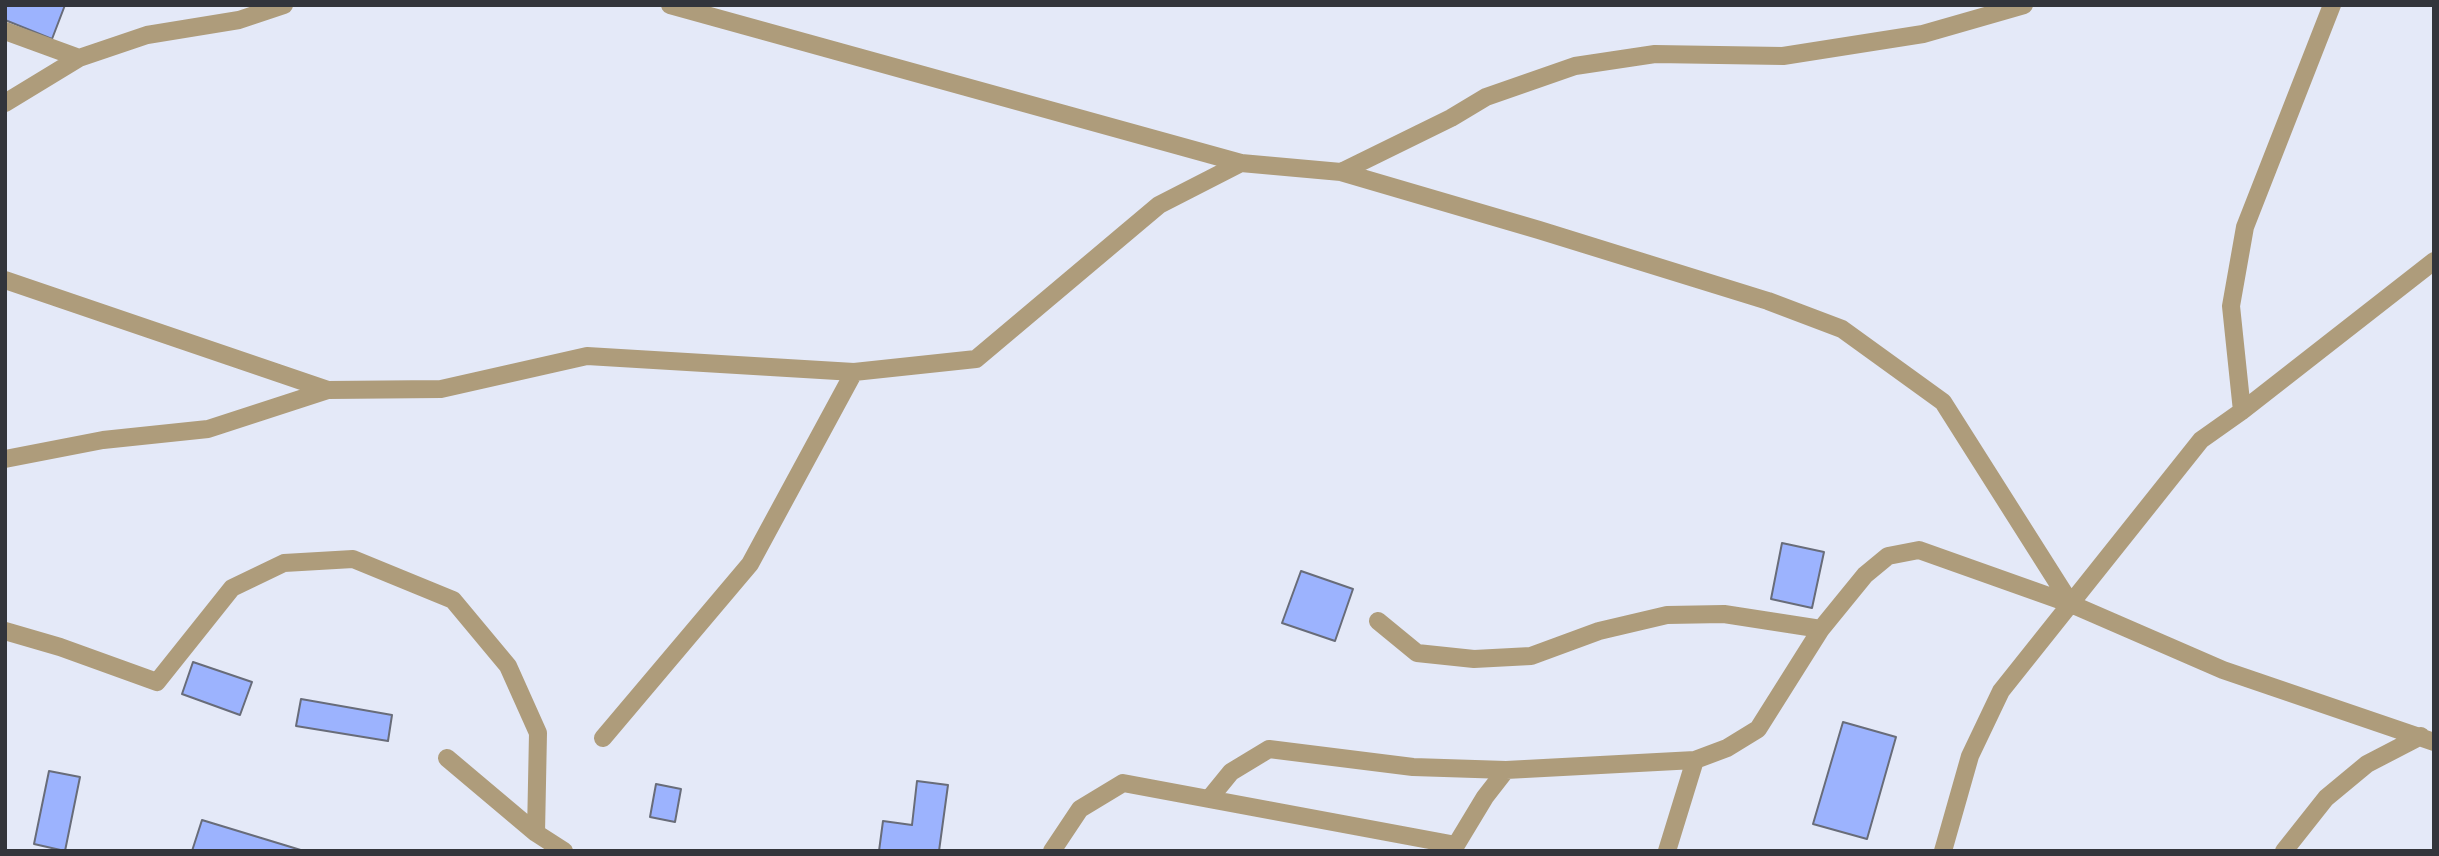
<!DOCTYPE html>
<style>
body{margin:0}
#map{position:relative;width:2439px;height:856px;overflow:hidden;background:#e4e9f8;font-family:"IBM Plex Sans",sans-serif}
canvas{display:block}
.frame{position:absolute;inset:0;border:7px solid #33353b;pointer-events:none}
</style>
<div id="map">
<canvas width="2439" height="856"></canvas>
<div class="frame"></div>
</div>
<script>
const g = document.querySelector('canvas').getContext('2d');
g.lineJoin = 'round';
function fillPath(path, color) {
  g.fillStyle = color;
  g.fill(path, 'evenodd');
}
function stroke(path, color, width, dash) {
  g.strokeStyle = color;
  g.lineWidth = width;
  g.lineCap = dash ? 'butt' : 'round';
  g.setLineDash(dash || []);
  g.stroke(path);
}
const building = new Path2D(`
 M5,5H65L52,39L5,20Z
 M1782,543L1824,552L1812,608L1771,599Z
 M1301,571L1353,589L1335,641L1282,623Z
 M193,662L252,682L240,715L182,694Z
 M301,699L392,715L388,741L296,726Z
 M1843,722L1896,737L1867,839L1813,824Z
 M49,771L80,777L65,851L34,844Z
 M917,781L948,785L939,851H879L883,821L912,825Z
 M656,784L681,789L675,822L650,817Z
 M202,820L304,851H192Z`);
const minor = new Path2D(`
 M670,5L1241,163L1341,172L1539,230L1768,301L1842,329L1943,402L2071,604
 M5,31L79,58
 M5,103L79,58L147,35L239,20L284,5
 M1341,172L1451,118L1486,97L1575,66L1655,54L1783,56L1923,34L2024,5
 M5,280L328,390
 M854,372L976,359L1159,205L1241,163
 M2242,411L2231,306L2245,227L2332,5
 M5,459L103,440L208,429L328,390L441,389L587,356L854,372L750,564L603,738
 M1378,621L1417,653L1474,659L1531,656L1599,631L1667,615L1724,614L1821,629
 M5,631L60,647L157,682L232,588L284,563L353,559L453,600L508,666L538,733L536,833L564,851
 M447,758L536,833
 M1209,799L1231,772L1269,749L1413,767L1506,770L1695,760L1727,748L1758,729L1821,629L1865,575L1888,556L1919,550L2071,604L2223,670L2434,742
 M1052,851L1080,809L1123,783L1456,845L1485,797L1506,770
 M1667,851L1695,760
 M1943,851L1970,756L2001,691L2201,440L2242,411L2434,261
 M2284,851L2326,798L2367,764L2421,736`);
fillPath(building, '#9cb3fe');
stroke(building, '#686c79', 2);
stroke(minor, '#ae9c7b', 18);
</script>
